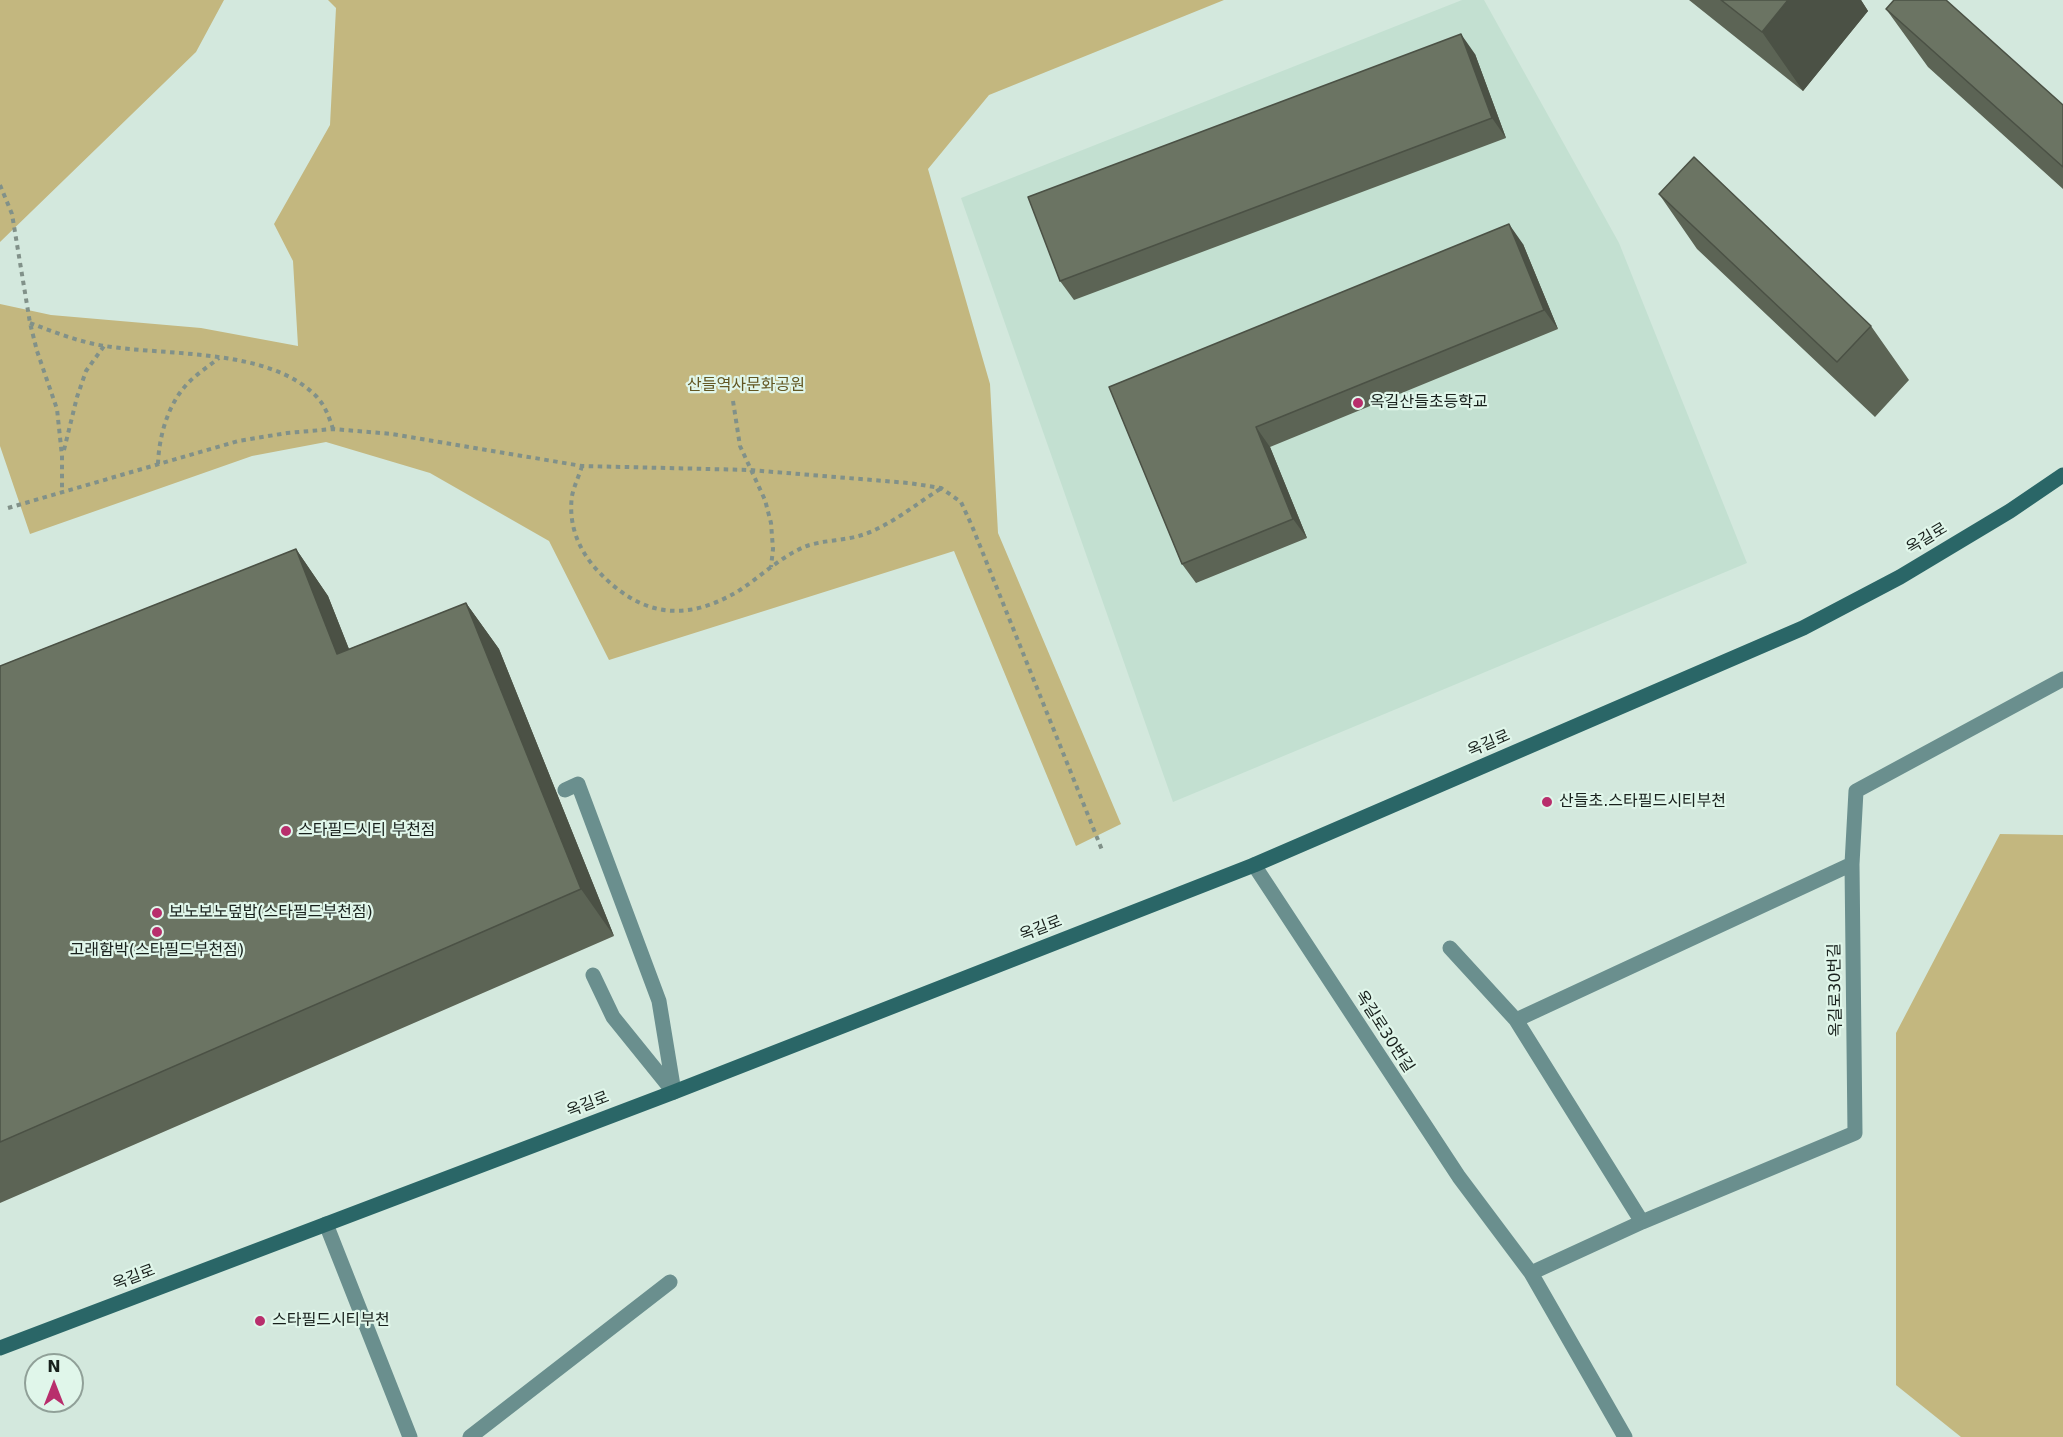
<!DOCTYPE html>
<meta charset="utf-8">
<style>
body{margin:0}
#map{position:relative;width:2063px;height:1437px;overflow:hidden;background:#d3e8dd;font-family:"DejaVu Sans",sans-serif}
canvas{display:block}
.north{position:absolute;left:24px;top:1353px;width:60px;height:60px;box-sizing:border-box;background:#e0f6ea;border:2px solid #90a098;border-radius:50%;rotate:0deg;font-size:16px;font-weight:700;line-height:24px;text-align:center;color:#18201c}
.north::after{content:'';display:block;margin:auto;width:21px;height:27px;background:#b82e6c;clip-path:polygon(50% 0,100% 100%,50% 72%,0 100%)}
</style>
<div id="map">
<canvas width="2063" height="1437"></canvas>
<div class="north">N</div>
</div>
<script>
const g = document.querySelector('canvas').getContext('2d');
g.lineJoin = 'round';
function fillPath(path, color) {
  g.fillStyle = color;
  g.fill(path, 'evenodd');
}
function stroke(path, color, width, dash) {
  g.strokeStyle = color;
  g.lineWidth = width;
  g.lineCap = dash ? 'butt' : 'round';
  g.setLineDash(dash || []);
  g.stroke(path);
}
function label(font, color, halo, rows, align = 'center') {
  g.font = font + ' "DejaVu Sans","Noto Sans KR",sans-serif';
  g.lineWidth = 4.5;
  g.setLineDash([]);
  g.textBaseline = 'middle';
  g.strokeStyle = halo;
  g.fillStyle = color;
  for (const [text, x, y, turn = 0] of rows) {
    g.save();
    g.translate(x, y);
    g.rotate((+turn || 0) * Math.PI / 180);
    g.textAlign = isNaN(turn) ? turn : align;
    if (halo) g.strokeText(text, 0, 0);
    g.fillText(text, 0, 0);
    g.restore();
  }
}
const built = new Path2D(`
 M1462,0H1484L1619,243L1747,563L1173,802L961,198Z`);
const green = new Path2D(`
 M0,0H224L196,52L0,242Z
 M328,0H1224L989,95L928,169L990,384L998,533L1121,824L1076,846L954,551L609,660L549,541L430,473L326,442L252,456L30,534L0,446V304L51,315L201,328L298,346L293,261L274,224L330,125L336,8Z
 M2000,834L2063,835V1437H1961L1896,1385V1033Z`);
const path = new Path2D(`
 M0,185L12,214L30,323L37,351L57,409L62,456V492
 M30,323C54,332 79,342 105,346C168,356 269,348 316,396C325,405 329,417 333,429
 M733,401L740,446L765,500L771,523L773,549L771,567
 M64,450L77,397L86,371L104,346
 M158,464C159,436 168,403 189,382C198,373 209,366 219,358
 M582,466C579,476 574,486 572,496C568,525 579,551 598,571C641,617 686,623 740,590C761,576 781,557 804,547C821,540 844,541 862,535C890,526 916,504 940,489
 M8,508L238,441L287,433L333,429L392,434L582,466L750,470L909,483L941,488L961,502L972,526L1102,850`);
const lane = new Path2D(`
 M565,790L578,784L659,1001L674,1092
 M593,975L613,1017L672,1090
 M326,1224L410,1437
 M470,1437L670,1282`);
const street = new Path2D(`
 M1254,865L1459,1177L1531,1273L1625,1437
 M1450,948L1516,1020L1642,1222
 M1516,1020L1852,864
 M1531,1273L1642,1222L1855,1133L1852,864L1856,791L2063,679`);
const secondary = new Path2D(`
 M0,1348L674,1092L1254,865L1803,628L1900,577L2010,511L2063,475`);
const wall = new Path2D(`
 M1689,0H1861L1868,11L1803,91Z
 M1886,9L2063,105V189L1928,67Z
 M1475,54L1506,138L1074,300L1060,281Z
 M1659,194L1871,326L1909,380L1875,417L1697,249Z
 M1523,244L1558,329L1270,447L1307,538L1196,583L1182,564L1109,387Z
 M296,549L328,596L349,649L466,603L499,649L614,936L0,1203V666Z`);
const shadedWall = new Path2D(`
 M1788,0H1861L1868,11L1803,91L1762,32Z
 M1461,34L1475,54L1506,138L1492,118Z
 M1509,224L1523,244L1558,329L1544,310Z
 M1256,427L1270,447L1307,538L1293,519Z
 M296,549L328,596L369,700L337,654Z
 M466,603L499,649L614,936L581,889Z`);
const building = new Path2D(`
 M1721,0H1788L1762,32Z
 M1894,0H1946L2063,105V167L1886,9Z
 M1461,34L1492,118L1060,281L1028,197Z
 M1694,157L1871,326L1837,362L1659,194Z
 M1509,224L1544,310L1256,427L1293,519L1182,564L1109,387Z
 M296,549L337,654L466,603L581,889L0,1142V666Z`);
const markers = [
 [1358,403,6,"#b82e6c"],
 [1547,802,6,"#b82e6c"],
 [286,831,6,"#b82e6c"],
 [157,913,6,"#b82e6c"],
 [157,932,6,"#b82e6c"],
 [260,1321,6,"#b82e6c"]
];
const parkNames = [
 ["산들역사문화공원",746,386]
];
const poiNames = [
 ["옥길산들초등학교",1370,403],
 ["산들초.스타필드시티부천",1559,802],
 ["스타필드시티 부천점",298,831],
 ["보노보노덮밥(스타필드부천점)",169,913],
 ["고래함박(스타필드부천점)",157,951,"center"],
 ["스타필드시티부천",272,1321]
];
const streetNames = [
 ["옥길로",1927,539,-31],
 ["옥길로",1489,744,-23],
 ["옥길로",1041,929,-21],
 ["옥길로30번길",1836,990,-91],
 ["옥길로30번길",1384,1032,57],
 ["옥길로",588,1105,-21],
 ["옥길로",134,1278,-21]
];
fillPath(built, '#c3e0d1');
fillPath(green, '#c3b77f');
stroke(path, '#819189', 4, [4.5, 4.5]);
stroke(lane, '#6a8f8e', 15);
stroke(street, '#6a8f8e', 15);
stroke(secondary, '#2a6667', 15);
fillPath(wall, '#5c6455');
fillPath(shadedWall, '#4b5145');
fillPath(building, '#6b7463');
stroke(building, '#4b5145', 1.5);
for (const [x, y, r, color] of markers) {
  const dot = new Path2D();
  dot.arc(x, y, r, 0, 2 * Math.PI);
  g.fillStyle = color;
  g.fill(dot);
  stroke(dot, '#e0f6ea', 2);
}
label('16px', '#625622', '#e0f6ea', parkNames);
label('16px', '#18201c', '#e0f6ea', poiNames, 'left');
label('16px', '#18201c', '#e0f6ea', streetNames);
</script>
